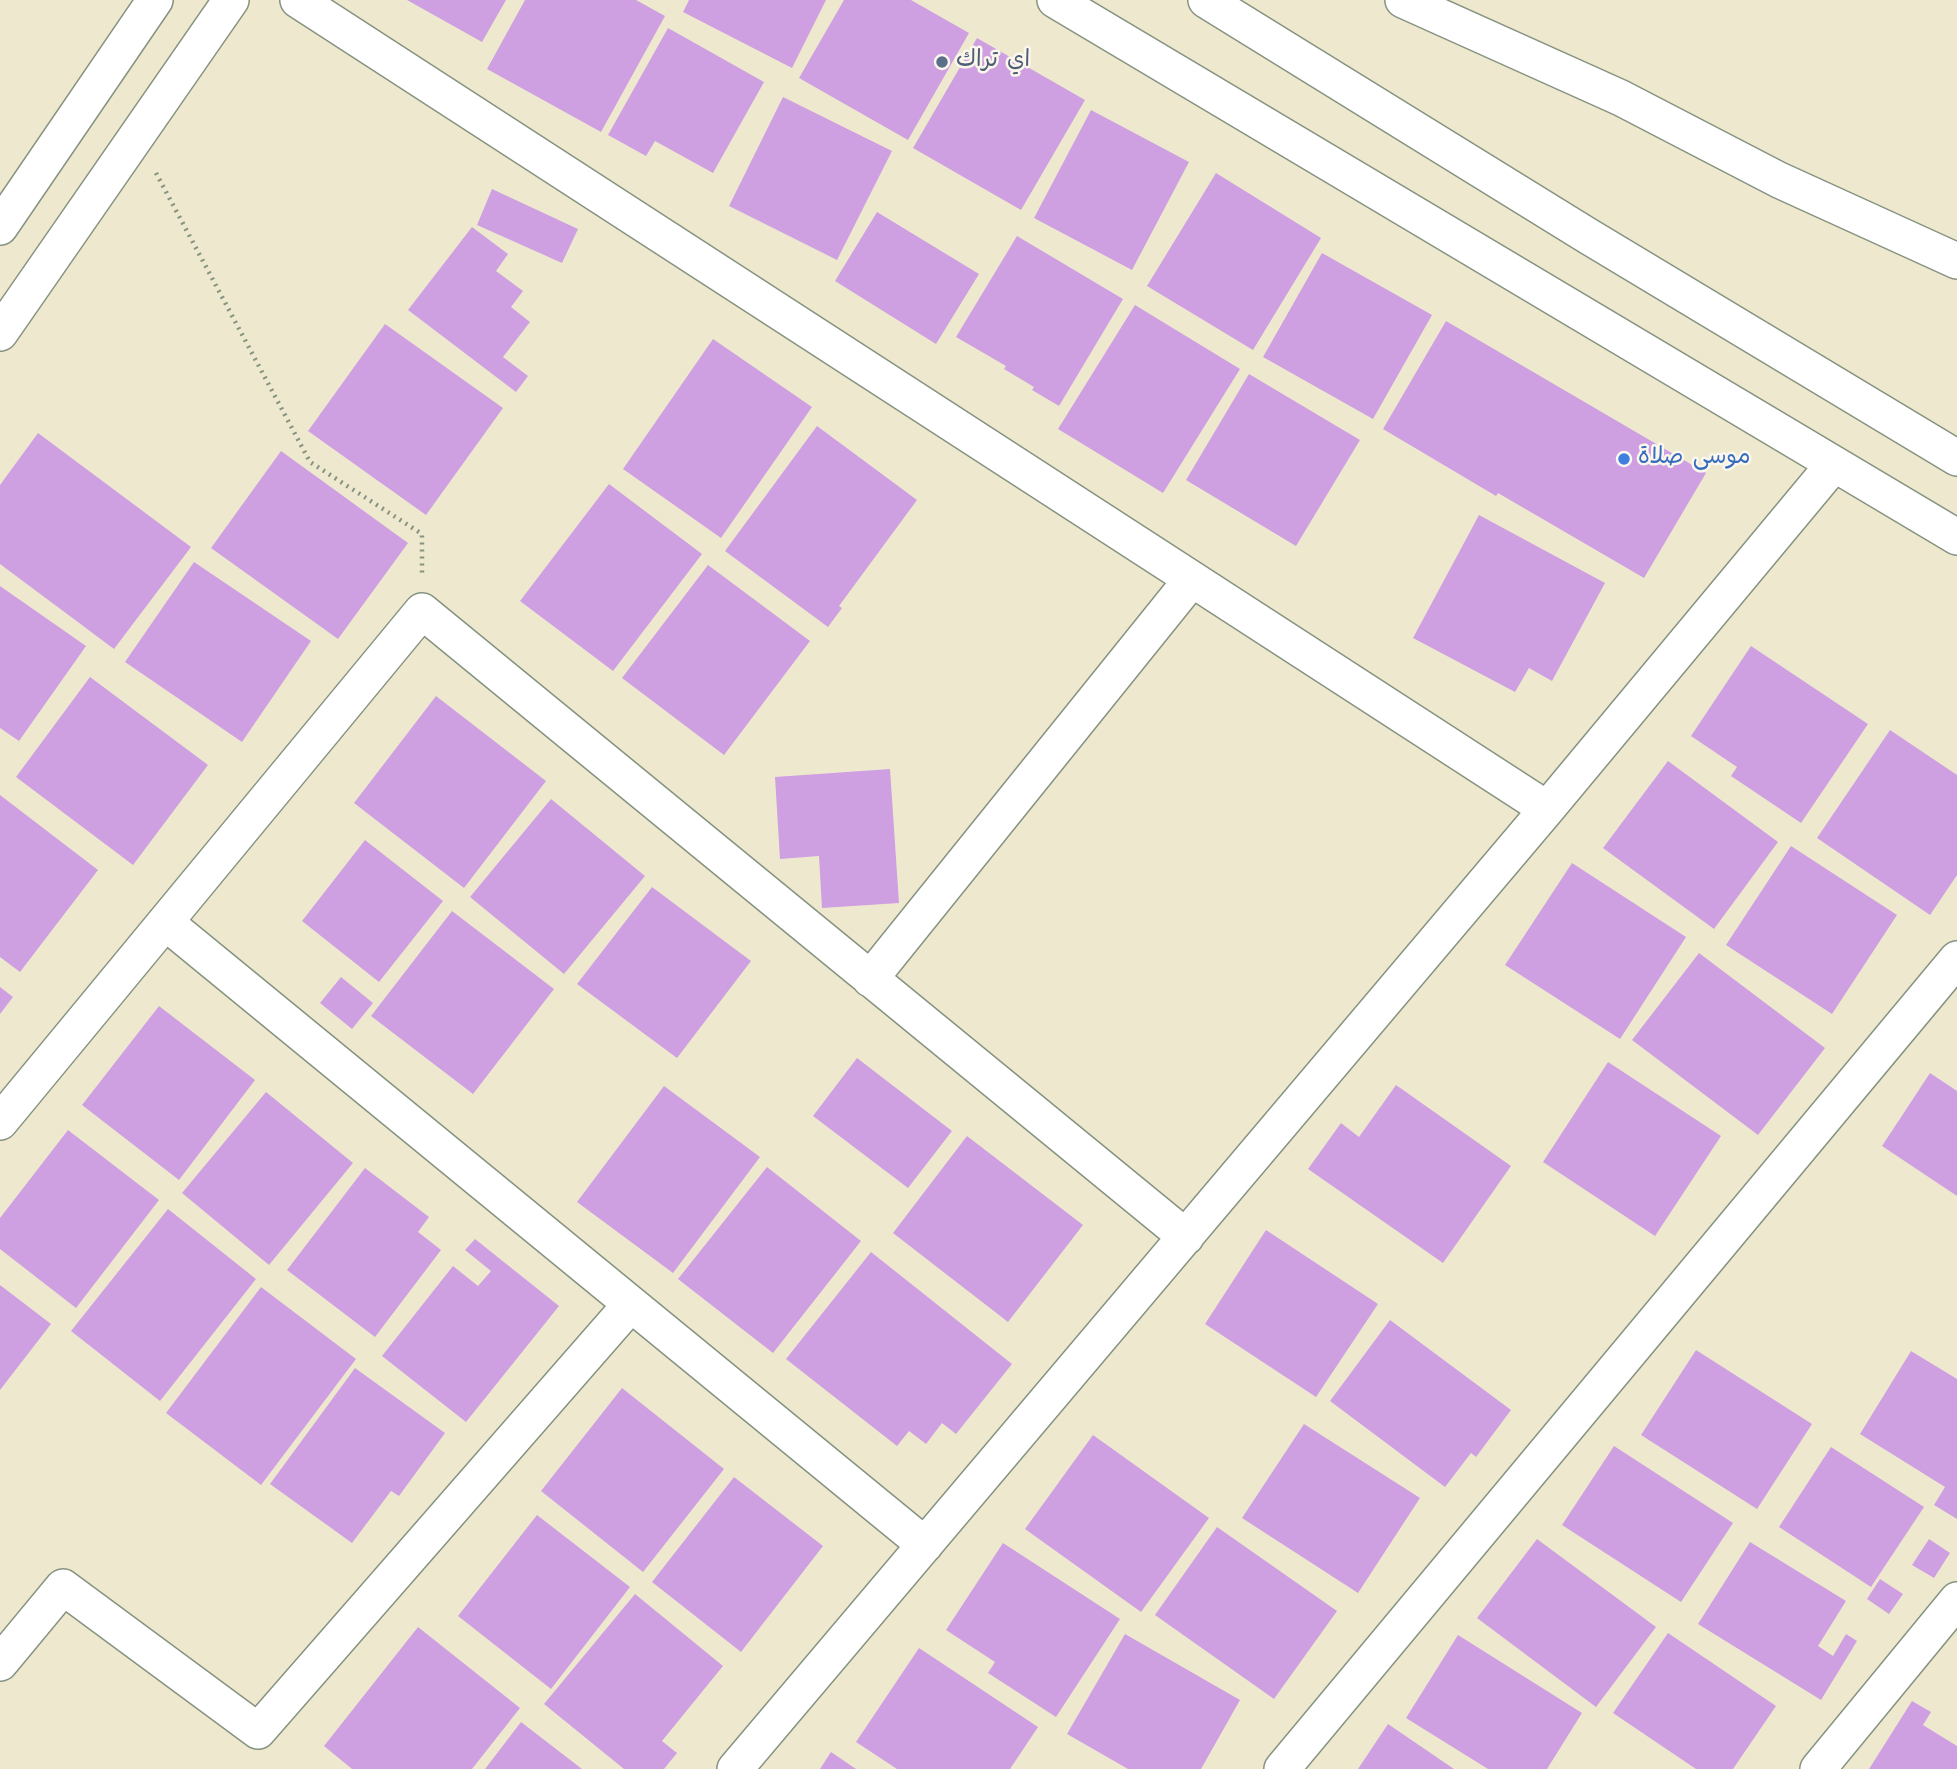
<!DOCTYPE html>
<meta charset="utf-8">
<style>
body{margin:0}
canvas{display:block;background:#eee9ce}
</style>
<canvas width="1957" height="1769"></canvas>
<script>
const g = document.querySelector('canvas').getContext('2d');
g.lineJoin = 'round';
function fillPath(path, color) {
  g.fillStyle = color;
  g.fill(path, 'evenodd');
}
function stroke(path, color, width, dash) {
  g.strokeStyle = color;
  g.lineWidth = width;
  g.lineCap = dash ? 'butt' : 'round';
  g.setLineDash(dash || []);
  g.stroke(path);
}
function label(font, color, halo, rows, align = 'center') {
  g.font = font + ' Kalam,"Playpen Sans Arabic",sans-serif';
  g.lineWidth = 5;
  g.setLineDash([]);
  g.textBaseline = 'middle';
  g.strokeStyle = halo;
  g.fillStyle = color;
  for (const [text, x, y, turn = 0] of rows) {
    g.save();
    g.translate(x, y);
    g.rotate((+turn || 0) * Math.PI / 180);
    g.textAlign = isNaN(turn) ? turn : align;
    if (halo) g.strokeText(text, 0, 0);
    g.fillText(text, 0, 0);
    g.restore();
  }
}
const building = new Path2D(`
 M407,0H506L482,42Z
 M525,0H636L665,16L601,132L487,69Z
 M689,0H826L792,68L683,12Z
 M844,0H911L969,33L908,140L799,78Z
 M668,28L764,82L713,173L655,141L646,156L608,135Z
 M977,38L1085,100L1021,210L913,148Z
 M783,97L892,151L837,260L729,206Z
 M1091,110L1189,162L1132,270L1034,218Z
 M1216,173L1321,238L1253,350L1147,286Z
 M492,189L578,229L562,263L477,225Z
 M877,212L979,274L936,344L835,281Z
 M472,227L508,254L496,271L523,291L511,307L530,322L503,357L528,376L516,392L408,310Z
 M1017,236L1123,299L1059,406L1032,390L1034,387L1004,369L1006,366L956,337Z
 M1322,253L1432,315L1373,419L1263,357Z
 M1135,305L1240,369L1163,493L1058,429Z
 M1446,321L1706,473L1644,578L1498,493L1496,496L1383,429Z
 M385,324L503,408L426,515L308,431Z
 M713,339L812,407L721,538L623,469Z
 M1249,374L1360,440L1296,546L1186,480Z
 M817,426L917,500L839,606L842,608L828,627L725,551Z
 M38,433L191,547L114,649L0,564V485Z
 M281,451L408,543L338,639L211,548Z
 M609,484L702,554L613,671L520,601Z
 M1479,515L1605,583L1552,681L1529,668L1515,692L1413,638Z
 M194,562L311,641L242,742L125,662Z
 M708,565L810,641L724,755L622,678Z
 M0,586L86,646L19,741L0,728Z
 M1751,646L1868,724L1801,823L1731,776L1737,767L1691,736Z
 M90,677L208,765L133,865L16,777Z
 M436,696L546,781L464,888L354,803Z
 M1890,730L1957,775V875L1930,915L1817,838Z
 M1668,761L1778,842L1714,929L1603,848Z
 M890,769L899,903L822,908L819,856L780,859L775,777Z
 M0,795L98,870L20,972L0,957Z
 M551,799L645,876L564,974L470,897Z
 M365,840L443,901L379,982L302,921Z
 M1791,846L1897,915L1832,1014L1726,945Z
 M1572,863L1686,937L1620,1039L1505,965Z
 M652,887L751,961L677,1058L577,984Z
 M452,911L554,989L473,1094L371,1016Z
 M1699,953L1825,1048L1758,1135L1632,1040Z
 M341,977L373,1003L352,1029L320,1003Z
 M0,987L13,997L0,1014Z
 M159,1006L255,1080L179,1180L82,1105Z
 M857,1058L952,1131L908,1188L813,1116Z
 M1608,1062L1721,1136L1655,1236L1543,1162Z
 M1930,1073L1957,1091V1196L1882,1146Z
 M1396,1085L1511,1166L1443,1263L1308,1169L1341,1123L1359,1137Z
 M664,1086L760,1157L673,1273L577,1202Z
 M266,1092L353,1163L269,1265L182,1193Z
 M68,1130L159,1200L76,1308L0,1249V1218Z
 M967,1136L1083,1225L1008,1322L893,1233Z
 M767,1167L861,1241L773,1353L678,1279Z
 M365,1168L429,1217L418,1232L441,1250L375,1337L287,1270Z
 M168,1209L256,1279L160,1401L71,1331Z
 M1266,1230L1378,1304L1316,1397L1205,1324Z
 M475,1239L559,1306L466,1422L382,1356L453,1266L478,1286L491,1271L465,1250Z
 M871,1252L1012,1364L956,1434L942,1423L926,1444L909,1431L897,1446L786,1359Z
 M0,1285L51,1324L0,1390Z
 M261,1287L356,1359L261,1485L166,1413Z
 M1390,1320L1511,1410L1476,1457L1471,1453L1445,1487L1330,1401Z
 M1696,1350L1812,1424L1757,1509L1641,1435Z
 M1911,1351L1957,1379V1519L1934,1505L1945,1487L1860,1434Z
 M355,1368L445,1433L399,1496L391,1491L352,1543L270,1484Z
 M622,1388L724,1469L643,1572L541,1491Z
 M1304,1424L1420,1498L1358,1593L1242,1518Z
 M1093,1435L1209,1518L1141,1612L1025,1529Z
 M1614,1446L1733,1523L1681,1602L1562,1525Z
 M1831,1447L1924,1507L1871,1587L1779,1527Z
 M734,1477L823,1546L741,1652L652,1582Z
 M537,1515L630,1587L551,1689L458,1616Z
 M1217,1527L1337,1611L1274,1699L1155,1615Z
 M1537,1539L1656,1627L1596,1707L1477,1618Z
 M1929,1539L1950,1553L1934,1578L1912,1565Z
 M1750,1542L1846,1601L1818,1646L1833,1656L1846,1634L1857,1641L1821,1700L1698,1624Z
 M1003,1543L1120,1619L1056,1717L988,1673L995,1662L946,1630Z
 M1880,1579L1903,1594L1889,1614L1867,1599Z
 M635,1594L723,1666L662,1741L677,1753L664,1769H624L544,1704Z
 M418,1627L520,1708L472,1769H352L324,1746Z
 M1668,1633L1776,1706L1733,1769H1696L1613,1713Z
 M1125,1634L1240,1700L1201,1769H1128L1067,1734Z
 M1458,1635L1582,1713L1547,1769H1488L1406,1718Z
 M919,1648L1038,1727L1010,1769H897L856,1742Z
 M1912,1701L1931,1712L1923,1725L1957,1746V1769H1869Z
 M521,1722L582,1769H485Z
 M1388,1724L1454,1769H1358Z
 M831,1752L856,1769H820Z`);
const path = new Path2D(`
 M156,173L310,462L422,534V575`);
const street = new Path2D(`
 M298,0L1547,809
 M1055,0L1957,537
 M1206,0L1588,236L1957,458
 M1403,0L1621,98L1779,180L1957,261
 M0,227L155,0
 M0,333L231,0
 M165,922L925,1545
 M870,979L1192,579
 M0,1122L422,611L1186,1237
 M0,1663L63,1587L258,1731L631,1304
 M735,1769L1547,809L1834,464
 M1282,1769L1957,959
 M1818,1769L1957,1600`);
const markers = [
 [942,62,7,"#5c6f8a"],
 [1624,459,7,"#3f7fe0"]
];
const serviceNames = [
 ["اي تراك",956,62]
];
const shopNames = [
 ["موسى صلاة",1638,459]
];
fillPath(building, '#cea0e2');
stroke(street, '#869381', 38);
stroke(path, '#869381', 4.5, [2, 5]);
stroke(street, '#fff', 35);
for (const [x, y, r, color] of markers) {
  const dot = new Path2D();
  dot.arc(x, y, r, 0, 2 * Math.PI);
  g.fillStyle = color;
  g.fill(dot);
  stroke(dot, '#fbf7ec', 2.5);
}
label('23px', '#4e5e75', '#fbf7ec', serviceNames, 'left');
label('23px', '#366cbe', '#fbf7ec', shopNames, 'left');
</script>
